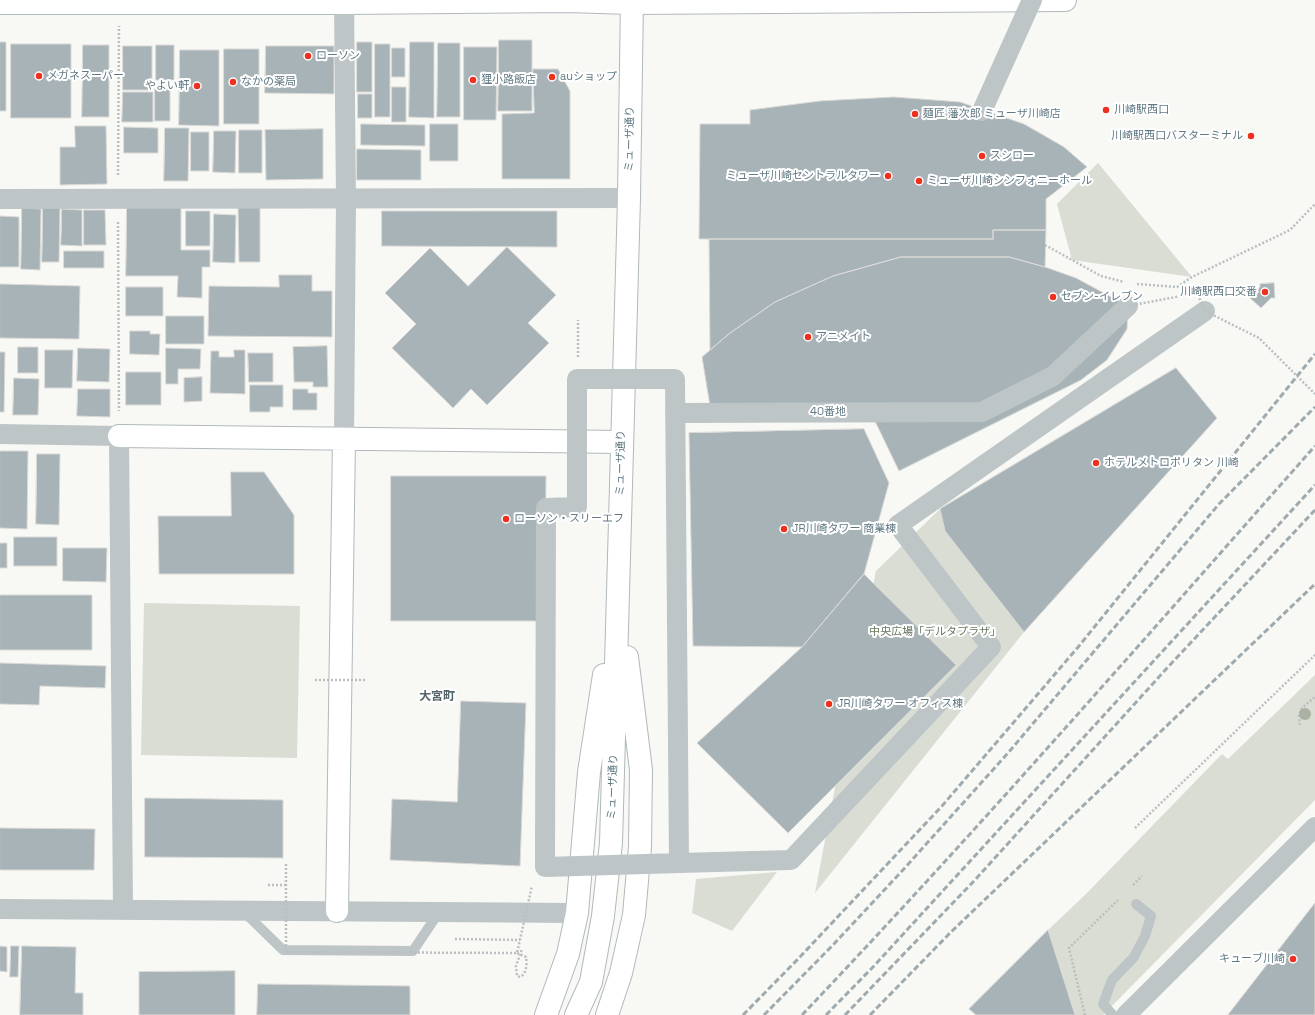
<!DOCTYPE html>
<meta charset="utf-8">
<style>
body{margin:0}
canvas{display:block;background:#f8f8f5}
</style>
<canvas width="1315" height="1015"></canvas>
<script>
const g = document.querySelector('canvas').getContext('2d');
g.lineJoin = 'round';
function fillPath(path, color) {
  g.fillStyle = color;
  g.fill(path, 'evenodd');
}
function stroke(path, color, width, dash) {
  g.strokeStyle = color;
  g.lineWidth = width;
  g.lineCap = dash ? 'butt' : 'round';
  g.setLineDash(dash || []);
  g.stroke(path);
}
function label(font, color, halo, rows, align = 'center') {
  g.font = font + ' "Space Grotesk","Noto Sans JP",sans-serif';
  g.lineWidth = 4;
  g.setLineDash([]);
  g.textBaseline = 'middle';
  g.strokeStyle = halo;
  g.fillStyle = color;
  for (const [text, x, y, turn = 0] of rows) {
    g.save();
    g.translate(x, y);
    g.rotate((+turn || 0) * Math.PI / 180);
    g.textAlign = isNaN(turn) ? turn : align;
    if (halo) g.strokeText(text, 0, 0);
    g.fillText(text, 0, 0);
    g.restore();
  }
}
const green = new Path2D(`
 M1098,163L1192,277L1072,260L1057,204Z
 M940,509L945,531L1024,632L815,893L876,571Z
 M144,603L300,606L297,758L141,755Z
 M1315,675V800L1103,1015H1075L1048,930L1086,894L1222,754L1228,759Z
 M777,872L732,931L692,913L696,879Z`);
const building = new Path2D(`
 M499,40H532V111H498Z
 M0,42H6V111H0Z
 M357,42H372V92H357Z
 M410,42H434V118L409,117Z
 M438,43H460V117H437Z
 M11,44H71V118H11Z
 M375,44H390V117H375Z
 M83,45H109V117H82Z
 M156,45H174V80H156Z
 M123,46H152V90H123Z
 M266,46H334V94L265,93Z
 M464,47H497L496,120H464Z
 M392,48H405V77H392Z
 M224,49H259V124H224Z
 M180,50H219V126L179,125Z
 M533,69H558L570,91V179H502V114L534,113Z
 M392,87H406V122H392Z
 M155,89H170V121H155Z
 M123,92H153V122H122Z
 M358,94H372V118H358Z
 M894,97L960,102L1024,124L1064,147L1087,167L1046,199V230H993V239H699L700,124H750V110L820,101Z
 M361,124L425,125V146L361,145Z
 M430,124H458V161H430Z
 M75,126H106L107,184L60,185V147H75Z
 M124,127L158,128V153H124Z
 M165,128H189L188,181H164Z
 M323,129V179L266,180L265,130Z
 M239,130H262V173H239Z
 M214,131H236L235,173L213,172Z
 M191,132H209V171H191Z
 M357,149L421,150V180H357Z
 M127,205H181V250H210V267H202V298L177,297L178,276H126Z
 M260,206V262H239L238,207Z
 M43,207H60L59,262H42Z
 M22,208L41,209L40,270L21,269Z
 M62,209L82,210V246L61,245Z
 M84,210H105L106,245H84Z
 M186,211H210V246H186Z
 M382,211H557V247L382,246Z
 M214,214L236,215L235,263L213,262Z
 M0,216L19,217V267H0Z
 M993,230H1046L1045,267L1009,257H901L833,276L775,302L730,333L710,350L709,239H993Z
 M507,247L556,295L528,323L549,343L487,405L471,389L453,408L392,348L416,324L385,293L430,248L468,286Z
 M64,251H104V268H64Z
 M901,257H1009L1045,267L1076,278L1128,306L1127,329L1107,360L1081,380L899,471L874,419L712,418L702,357L730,333L775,302L833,276Z
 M279,275H312V291H332V337L208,336L209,286L279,287Z
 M1274,283L1275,298H1271L1261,308L1250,298L1260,287V284Z
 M0,284L80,286L79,339L0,338Z
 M126,287H163V316H126Z
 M166,316H204V344H166Z
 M130,331H150V334H160L159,355L130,354Z
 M327,346L328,387H313V382H294L293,347Z
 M18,347H38V373H18Z
 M78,348L110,349L109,382L77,381Z
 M166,348L201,349L200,369H178V384H166Z
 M45,350H73L72,388H45Z
 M234,350H245V394L210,393L211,351H219V357H234Z
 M0,352H5L4,412H0Z
 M248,353H273V382H249Z
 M1176,368L1217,418L1024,632L945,531L940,509Z
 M126,372H161V405H126Z
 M202,377V401L184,402V378Z
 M14,378L39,379L38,415H13Z
 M250,385H283V407H270V412H250Z
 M78,389H110V417L77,416Z
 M293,389H308V393H317V410H293Z
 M864,429L889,483L864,574L802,647L693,646L689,433Z
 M0,451H28L27,529L0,528Z
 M37,454H60L59,525L36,524Z
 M231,472H264L294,515V574H159L158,516H231Z
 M391,476H546L545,621H391Z
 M14,537H57V566H14Z
 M0,543H7V568H0Z
 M63,548H107L106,582L63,581Z
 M864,574L956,665L788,833L697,743L802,647Z
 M0,595H92V650H0Z
 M0,663L106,666L105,688L40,686L39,705L0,704Z
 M461,701L526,703L520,866L390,860L392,799L457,802Z
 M145,798L283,800V858L145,857Z
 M0,828L95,829L94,870H0Z
 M1315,903V1015H1228Z
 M1048,930L1075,1015H976L969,1009Z
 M0,946L7,947V972L0,971Z
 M11,946H19L18,977H10Z
 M22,946L76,947L75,993H83V1015H20Z
 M235,971V1015H139V972Z
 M258,984L410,986V1015H257Z`);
const path = new Path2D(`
 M118,175L119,26
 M118,222L119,411
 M1045,245L1101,276L1124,282
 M1137,284L1177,287L1192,277L1290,230L1315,204
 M578,357V320
 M1300,725L1299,715L1302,708L1315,697
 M1135,828L1315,655
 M268,885H286
 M1133,885L1142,876
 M455,939L520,940
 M520,977L517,976L516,966L522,949
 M1085,1015L1069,948L1118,900`);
const lane = new Path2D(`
 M244,912L283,950L413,951L439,912
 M1113,1015L1103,1004L1112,980L1134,957L1145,936L1151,916L1136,904`);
const street = new Path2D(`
 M344,0L346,198L344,439
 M0,199L629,198
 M675,413L982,412L1053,376L1128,306
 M0,434L119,436L123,910
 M679,863L791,860L991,647L898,525L1205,311
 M0,909L577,913
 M1126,1015L1315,827`);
const secondary = new Path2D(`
 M0,3H344L567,1L631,3L1065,0
 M119,436L621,442
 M337,911L344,439
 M546,1015L568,954L577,913L589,772L604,675
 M576,1015L591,982L603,916L611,843L629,198L632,0
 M607,1015L621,973L634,915L640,847L641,770L627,657`);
const rail = new Path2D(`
 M743,1015L798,959L942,806L1079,646L1315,354
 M764,1015L832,946L902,871L1008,753L1219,504L1315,407
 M802,1015C978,830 1146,637 1315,446
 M826,1015L873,967L1315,485
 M845,1015L974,881L1168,667L1315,510
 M870,1015L951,932L1315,584`);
const pathBridge = new Path2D(`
 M1128,306L1197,293L1205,311L1259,338L1315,394
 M315,680H366
 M286,864V952L517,953L532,886
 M517,953L526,957C527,963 527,974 520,977`);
const streetBridge = new Path2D(`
 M982,111L1032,0
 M577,379H675L679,863L545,867L546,508L577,507Z`);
const trees = [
 [1305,714]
];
const markers = [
 [308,56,4,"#ee301f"],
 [39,76,4,"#ee301f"],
 [552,77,4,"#ee301f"],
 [473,80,4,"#ee301f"],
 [233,82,4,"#ee301f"],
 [197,86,4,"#ee301f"],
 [1106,110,4,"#ee301f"],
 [915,114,4,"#ee301f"],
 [1251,136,4,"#ee301f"],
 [982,156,4,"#ee301f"],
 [888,176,4,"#ee301f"],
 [919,181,4,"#ee301f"],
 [1265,292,4,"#ee301f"],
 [1053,297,4,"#ee301f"],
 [808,337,4,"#ee301f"],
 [1096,463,4,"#ee301f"],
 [506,519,4,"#ee301f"],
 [784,529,4,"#ee301f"],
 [829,704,4,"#ee301f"],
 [1293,959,4,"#ee301f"]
];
const poiNames = [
 ["ローソン",316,56],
 ["メガネスーパー",47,76],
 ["auショップ",560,77],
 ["狸小路飯店",481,80],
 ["なかの薬局",241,82],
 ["やよい軒",189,86,"right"],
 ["川崎駅西口",1114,110],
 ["麺匠 藩次郎 ミューザ川崎店",923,114],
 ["川崎駅西口バスターミナル",1243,136,"right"],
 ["スシロー",990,156],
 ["ミューザ川崎セントラルタワー",880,176,"right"],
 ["ミューザ川崎シンフォニーホール",927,181],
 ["川崎駅西口交番",1257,292,"right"],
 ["セブン-イレブン",1061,297],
 ["アニメイト",816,337],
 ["ホテルメトロポリタン 川崎",1104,463],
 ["ローソン・スリーエフ",514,519],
 ["JR川崎タワー 商業棟",792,529],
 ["JR川崎タワー オフィス棟",837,704],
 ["キューブ川崎",1285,959,"right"]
];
const streetNames = [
 ["ミューザ通り",630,139,-89],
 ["40番地",828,412],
 ["ミューザ通り",621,463,-89],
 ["ミューザ通り",613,787,-88]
];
const parkNames = [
 ["中央広場「デルタプラザ」",935,632]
];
const neighbourhoodNames = [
 ["大宮町",437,697]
];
fillPath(green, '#d9ddd4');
fillPath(building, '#a7b3b7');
stroke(building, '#dad9d7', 1);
stroke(secondary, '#b0b9bc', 24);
stroke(path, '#babfc1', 2.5, [2, 2]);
stroke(lane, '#bec5c7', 10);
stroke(street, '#bec5c7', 20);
stroke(secondary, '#fff', 22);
stroke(rail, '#9faaae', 3, [6, 3]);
stroke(pathBridge, '#babfc1', 2.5, [2, 2]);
stroke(streetBridge, '#bec5c7', 20);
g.fillStyle = '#a9b2a3';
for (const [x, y] of trees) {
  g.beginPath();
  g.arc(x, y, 6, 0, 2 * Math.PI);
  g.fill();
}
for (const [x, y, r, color] of markers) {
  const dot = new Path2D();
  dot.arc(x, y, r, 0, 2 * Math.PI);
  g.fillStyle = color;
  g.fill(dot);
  stroke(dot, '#fff', 1.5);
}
label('11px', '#617982', '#fff', poiNames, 'left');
label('11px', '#617982', '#fff', streetNames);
label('11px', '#697960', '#fff', parkNames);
label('bold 12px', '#54656c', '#fff', neighbourhoodNames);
</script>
